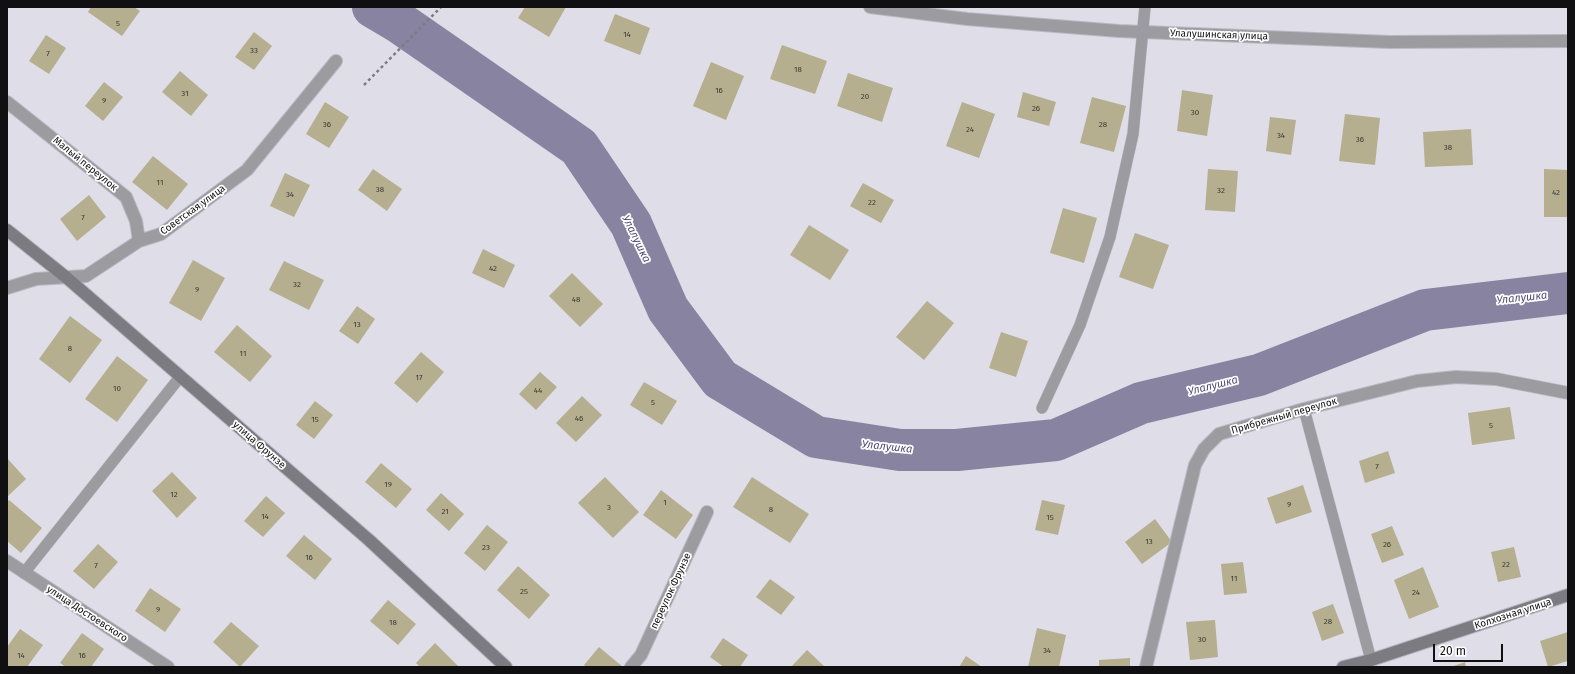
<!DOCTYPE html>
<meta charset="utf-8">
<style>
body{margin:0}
#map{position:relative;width:1575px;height:674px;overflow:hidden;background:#dedde8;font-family:"Fira Sans",sans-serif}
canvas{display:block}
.frame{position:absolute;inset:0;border:8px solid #101013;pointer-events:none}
.scale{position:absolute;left:1433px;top:644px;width:70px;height:18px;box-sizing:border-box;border:2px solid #101013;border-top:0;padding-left:5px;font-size:12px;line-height:14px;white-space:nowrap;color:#101013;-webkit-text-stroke:3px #fff;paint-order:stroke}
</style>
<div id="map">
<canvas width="1575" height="674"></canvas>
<div class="frame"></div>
<div class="scale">20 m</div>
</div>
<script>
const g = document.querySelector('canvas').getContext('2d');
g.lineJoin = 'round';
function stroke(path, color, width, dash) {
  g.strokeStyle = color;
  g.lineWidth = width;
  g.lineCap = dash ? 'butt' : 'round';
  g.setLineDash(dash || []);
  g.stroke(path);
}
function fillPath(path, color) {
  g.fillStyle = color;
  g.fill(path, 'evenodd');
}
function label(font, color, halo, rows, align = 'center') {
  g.font = font + ' "Fira Sans",sans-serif';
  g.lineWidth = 3.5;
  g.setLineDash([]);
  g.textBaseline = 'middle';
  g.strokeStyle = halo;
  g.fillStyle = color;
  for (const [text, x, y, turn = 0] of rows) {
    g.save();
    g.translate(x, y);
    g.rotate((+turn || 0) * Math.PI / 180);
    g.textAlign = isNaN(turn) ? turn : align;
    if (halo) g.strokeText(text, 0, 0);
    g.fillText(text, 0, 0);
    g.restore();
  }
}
const river = new Path2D(`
 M373,7L400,23L579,147L631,224L668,309L720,379L816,437L900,450H957L1056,440L1141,403L1259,375L1425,310L1568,293`);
const building = new Path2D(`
 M91,7H134L140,11L122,36L88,12Z
 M525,7H566L549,37L518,18Z
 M615,14L650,28L640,55L604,41Z
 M254,32L272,46L254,70L235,57Z
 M46,35L66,48L49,74L29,61Z
 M782,45L827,61L815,94L770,79Z
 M711,62L744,76L726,120L693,106Z
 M180,71L208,95L191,116L162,92Z
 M848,73L893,88L882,122L837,106Z
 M104,82L123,97L103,121L85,106Z
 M1182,90L1213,95L1207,136L1177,131Z
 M1023,92L1056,102L1049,126L1017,117Z
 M1092,97L1126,106L1114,152L1080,143Z
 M325,102L349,117L329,148L306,134Z
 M962,102L995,114L979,158L946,146Z
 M1345,114L1380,118L1375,165L1339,161Z
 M1270,117L1296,120L1291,155L1266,151Z
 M1471,129L1473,165L1425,167L1423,132Z
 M153,156L188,184L167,210L132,182Z
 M373,169L402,189L387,211L358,190Z
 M1208,169L1238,171L1235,212L1205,210Z
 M1544,169L1568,170V217H1544Z
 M285,173L310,185L294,217L270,206Z
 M863,183L894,200L881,223L850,206Z
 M89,195L106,217L77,241L60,219Z
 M1063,208L1097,218L1084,263L1050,253Z
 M809,225L849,250L830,280L790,255Z
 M1135,233L1169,245L1153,289L1119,277Z
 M483,249L515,265L504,288L472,273Z
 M193,260L225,278L201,321L169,303Z
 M284,261L324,280L309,310L269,290Z
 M572,273L603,304L580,327L549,296Z
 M927,301L954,323L924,360L896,337Z
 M357,306L375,319L358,344L339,331Z
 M70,316L102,340L70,383L39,359Z
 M237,325L272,356L250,382L214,352Z
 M1001,332L1028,341L1016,377L989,368Z
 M421,352L444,372L417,403L394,383Z
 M117,356L148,380L117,422L85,399Z
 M540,372L557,387L536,410L519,394Z
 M644,382L677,401L662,425L630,405Z
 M582,396L602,415L576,442L556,423Z
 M315,401L333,415L314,439L296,425Z
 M1510,407L1515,439L1472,445L1468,413Z
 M1388,451L1395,473L1365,483L1359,461Z
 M7,458L26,479L7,497Z
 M381,463L412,489L396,508L365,482Z
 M172,472L197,498L177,518L152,491Z
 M605,477L639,512L613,538L578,503Z
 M752,477L809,514L790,543L733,507Z
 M1303,485L1312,512L1276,524L1267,498Z
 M661,490L693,515L676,539L643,515Z
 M441,493L464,514L449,531L426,510Z
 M266,496L285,513L263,537L244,521Z
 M9,500L42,528L21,553L7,541V502Z
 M1042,500L1065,505L1058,535L1035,530Z
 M1155,519L1172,542L1142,564L1125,542Z
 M487,525L508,542L485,571L464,553Z
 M1392,526L1404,555L1382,563L1371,534Z
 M304,535L332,559L315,580L286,556Z
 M98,544L118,562L94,589L73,571Z
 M1514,547L1521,577L1498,582L1491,552Z
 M1243,562L1247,593L1224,595L1221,564Z
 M518,566L550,595L529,619L497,590Z
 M1423,567L1439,607L1409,619L1394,580Z
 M770,579L795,597L781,615L756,597Z
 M150,588L181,609L165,632L135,611Z
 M388,600L416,624L398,645L370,621Z
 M1333,604L1344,633L1322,641L1312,612Z
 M1215,620L1218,657L1190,660L1186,622Z
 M231,622L259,646L240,667L213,642Z
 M1037,628L1066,635L1059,667H1028Z
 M20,629L43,645L27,667H10L7,665V647Z
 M1568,632V661L1548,667L1540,641Z
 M82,633L104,649L91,667H66L60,663Z
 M723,638L748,655L740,667H724L710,657Z
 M435,643L459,667H420L416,663Z
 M599,647L623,667H587L584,665Z
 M807,650L825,667H791Z
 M966,656L982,667H959Z
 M1130,658V667H1099V660Z
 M1465,662L1466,667H1451Z`);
const path = new Path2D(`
 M364,85L441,7`);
const lane = new Path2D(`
 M1042,408L1080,325L1110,237L1133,134L1145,7
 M1304,409L1371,660
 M24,573L180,377`);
const street = new Path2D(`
 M870,7L967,19L1119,31L1389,42L1568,41
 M7,102L126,197L136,221L139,241
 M7,288L36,279L86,276L139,241L161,234L247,170L336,61
 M7,561L168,667
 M631,667L641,655L707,512
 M1146,667L1195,465L1204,449L1219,434L1304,409L1417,381L1456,377L1496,379L1568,393`);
const secondary = new Path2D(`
 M7,230L67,278L369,540L506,667
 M1343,667L1371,660L1568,595`);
const numberNames = [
 ["5",118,24],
 ["14",627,35],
 ["33",254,51],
 ["7",48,54],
 ["18",798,70],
 ["16",719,91],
 ["31",185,94],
 ["20",865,97],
 ["9",104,101],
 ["26",1036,109],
 ["30",1195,113],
 ["36",327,125],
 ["28",1103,125],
 ["24",970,130],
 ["34",1281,136],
 ["36",1360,140],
 ["38",1448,148],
 ["11",160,183],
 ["38",380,190],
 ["32",1221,191],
 ["42",1556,193],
 ["34",290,195],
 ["22",872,203],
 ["7",83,218],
 ["42",493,269],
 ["32",297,285],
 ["9",197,290],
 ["48",576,300],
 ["13",357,325],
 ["8",70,349],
 ["11",243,354],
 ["17",419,378],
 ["10",117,389],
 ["44",538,391],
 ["5",653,403],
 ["46",579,419],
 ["15",315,420],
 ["5",1491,426],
 ["7",1377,467],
 ["19",388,485],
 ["12",174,495],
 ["1",665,503],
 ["9",1289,505],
 ["3",609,508],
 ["8",771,510],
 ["21",445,512],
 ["14",265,517],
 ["15",1050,518],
 ["13",1149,542],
 ["26",1387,545],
 ["23",486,548],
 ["16",309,558],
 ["22",1506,565],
 ["7",96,566],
 ["11",1234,579],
 ["25",524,592],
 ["24",1416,593],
 ["9",158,610],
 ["28",1328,622],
 ["18",393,623],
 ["30",1202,640],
 ["34",1047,651],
 ["14",21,656],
 ["16",82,656]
];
const streetNames = [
 ["Улалушинская улица",1219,35,2],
 ["Малый переулок",85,164,39],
 ["Советская улица",193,210,-36],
 ["Прибрежный переулок",1284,416,-16],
 ["улица Фрунзе",259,445,41],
 ["переулок Фрунзе",671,591,-65],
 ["улица Достоевского",87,614,33],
 ["Колхозная улица",1513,614,-18]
];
const waterNames = [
 ["Улалушка",636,239,64],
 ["Улалушка",1522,298,-6],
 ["Улалушка",1213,386,-14],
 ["Улалушка",887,447,6]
];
stroke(river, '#8883a1', 42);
fillPath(building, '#b5af8f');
stroke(lane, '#b9b8c2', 12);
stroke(street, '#b9b8c2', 14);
stroke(secondary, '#b9b8c2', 14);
stroke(path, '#7c7c83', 2.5, [3, 3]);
stroke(lane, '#9c9ba0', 11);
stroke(street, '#9c9ba0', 12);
stroke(secondary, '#7c7b82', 12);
label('8px', '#393832', null, numberNames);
label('10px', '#101013', '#fff', streetNames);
label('italic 11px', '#534a78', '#fff', waterNames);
</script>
